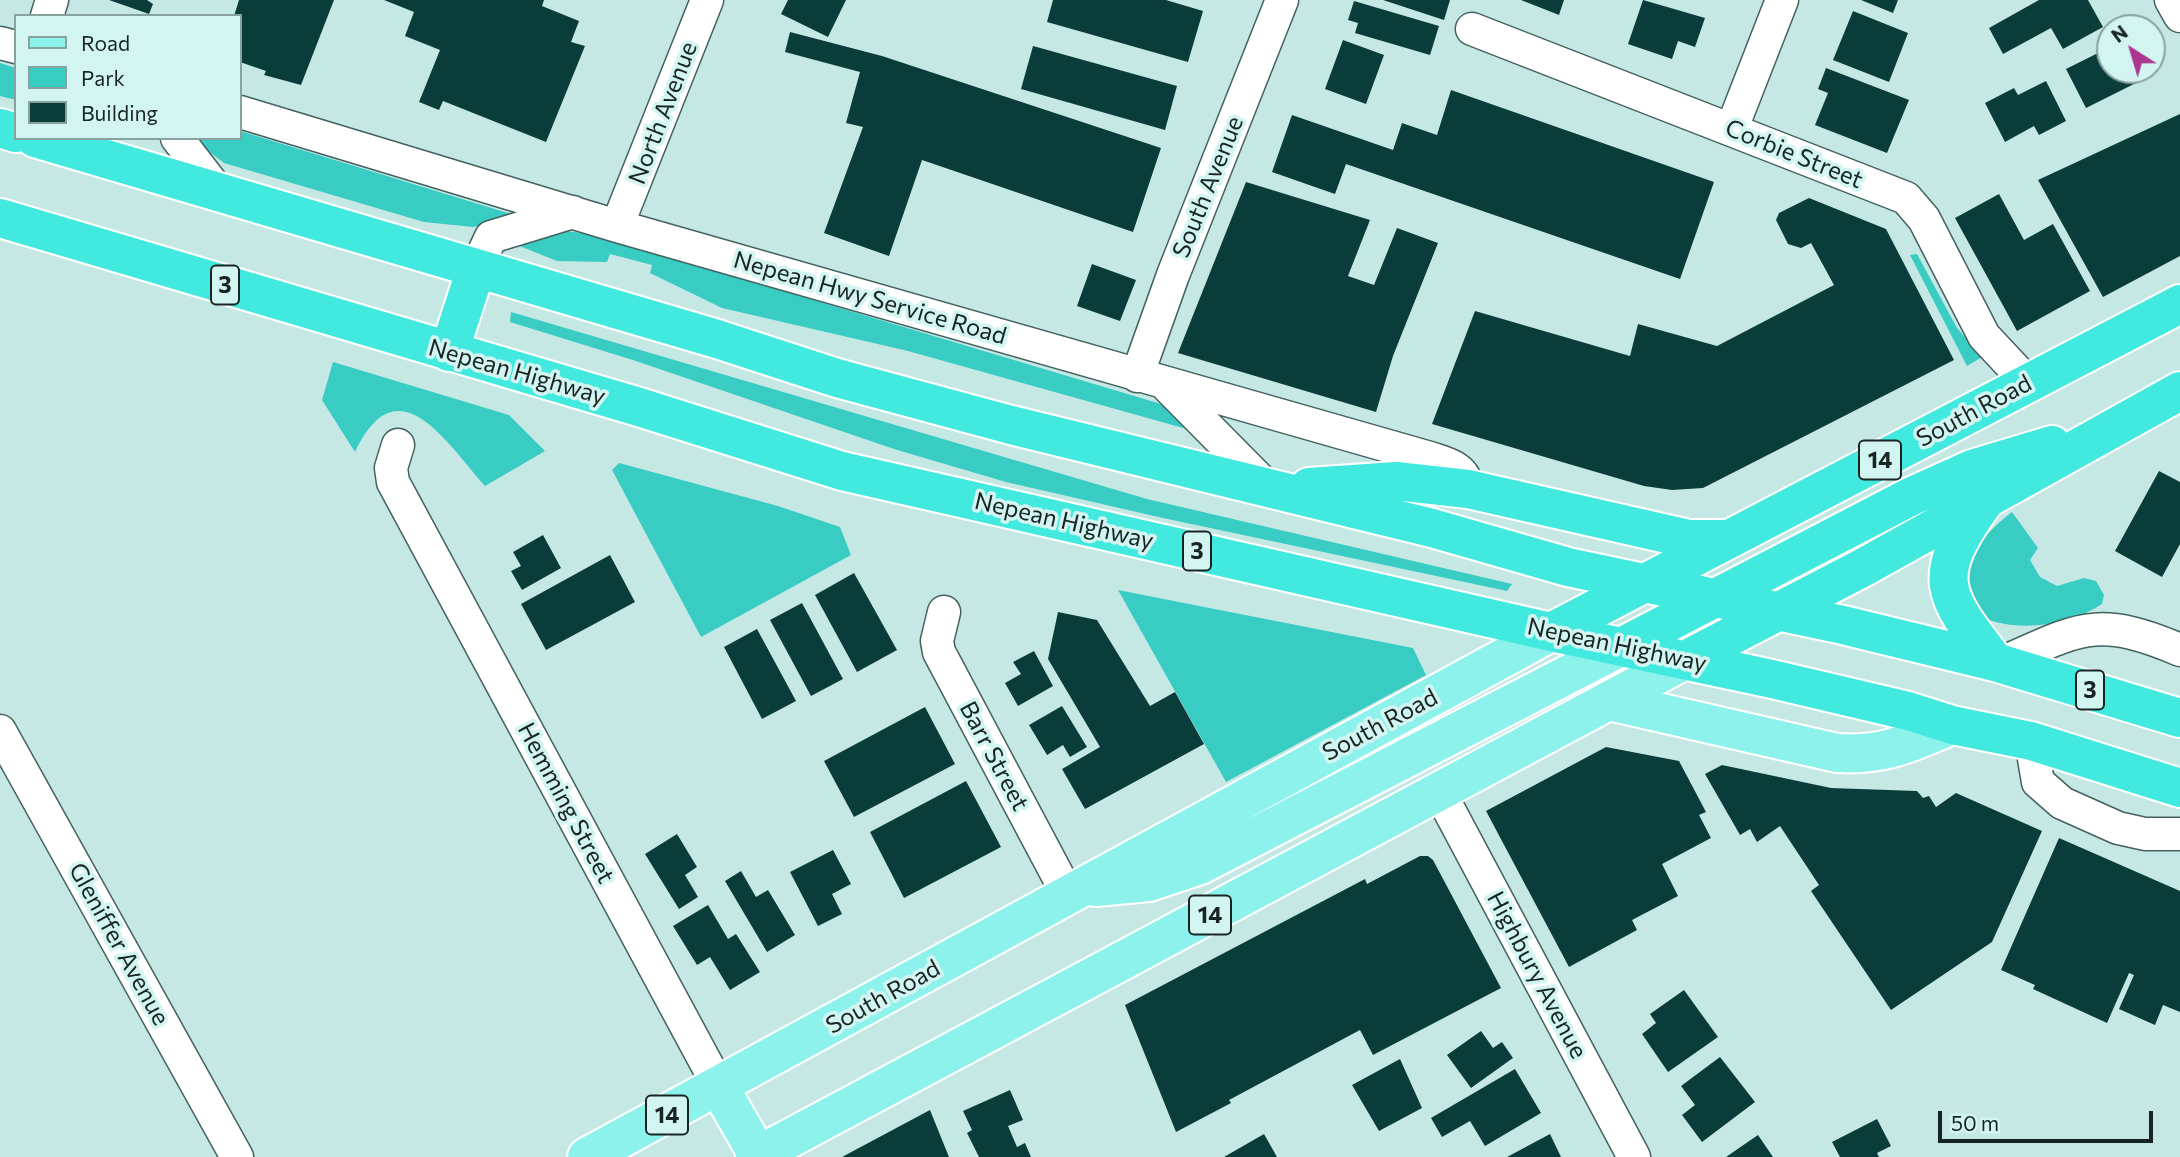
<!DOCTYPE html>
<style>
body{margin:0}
#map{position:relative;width:2180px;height:1157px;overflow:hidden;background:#c6e8e5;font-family:Commissioner,sans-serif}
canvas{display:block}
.legend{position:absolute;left:14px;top:14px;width:228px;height:126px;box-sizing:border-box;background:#d3f5f2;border:2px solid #88a29f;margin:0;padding:9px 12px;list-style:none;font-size:21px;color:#182523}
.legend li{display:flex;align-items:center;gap:14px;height:35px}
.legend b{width:35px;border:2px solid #88a29f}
.north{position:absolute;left:2096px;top:14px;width:70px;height:70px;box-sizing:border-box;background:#d3f5f2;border:2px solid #88a29f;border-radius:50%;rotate:323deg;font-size:19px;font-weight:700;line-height:28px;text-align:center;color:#182523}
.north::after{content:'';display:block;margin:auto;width:24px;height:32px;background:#ac378f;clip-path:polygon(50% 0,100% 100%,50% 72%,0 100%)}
.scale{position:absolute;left:1938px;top:1111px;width:215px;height:32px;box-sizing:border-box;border:4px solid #182523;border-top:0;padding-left:9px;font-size:21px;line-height:24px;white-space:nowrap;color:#182523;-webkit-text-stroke:5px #d3f5f2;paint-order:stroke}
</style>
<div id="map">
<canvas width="2180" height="1157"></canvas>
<ul class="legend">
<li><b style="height:9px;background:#8ef2ec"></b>Road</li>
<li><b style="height:19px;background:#38ccc3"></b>Park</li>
<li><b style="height:19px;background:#0a3d3a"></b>Building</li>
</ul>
<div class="north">N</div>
<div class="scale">50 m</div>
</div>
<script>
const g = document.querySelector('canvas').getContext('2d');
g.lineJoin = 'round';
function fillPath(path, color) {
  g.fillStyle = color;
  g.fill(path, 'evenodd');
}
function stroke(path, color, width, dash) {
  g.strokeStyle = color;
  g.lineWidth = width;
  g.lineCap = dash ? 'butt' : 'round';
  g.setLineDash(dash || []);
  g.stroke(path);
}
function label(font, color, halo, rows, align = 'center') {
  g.font = font + ' Commissioner,sans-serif';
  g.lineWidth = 7;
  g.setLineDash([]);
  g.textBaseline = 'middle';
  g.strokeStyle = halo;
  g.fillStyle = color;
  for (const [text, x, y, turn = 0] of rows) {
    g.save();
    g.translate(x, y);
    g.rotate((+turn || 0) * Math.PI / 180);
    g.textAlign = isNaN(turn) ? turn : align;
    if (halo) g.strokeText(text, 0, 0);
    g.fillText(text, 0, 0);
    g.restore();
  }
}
const green = new Path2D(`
 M0,63L16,68V100L0,96Z
 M240,131L521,217L473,227L424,222L224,163L191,138H240Z
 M559,230L588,234L643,249L1161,404L1194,431L908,351L722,308L650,273L652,265L610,254L607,262L557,261L512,243Z
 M1917,254L1957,328L1982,357L1967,366L1910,255Z
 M511,312L1147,499L1512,584L1507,591L1163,518L1006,482L894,449L636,361L510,322Z
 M333,362L509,415L545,451L485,486C447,444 398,361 355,452L322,400Z
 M619,463L778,506L840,527L851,555L701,637L612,470Z
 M2012,512L2038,548L2030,560L2040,577L2057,586L2084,578L2096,581L2104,595L2102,604C2071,625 2020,633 1984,618C1979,611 1972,603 1968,595C1954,563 1989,530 2012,512Z
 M1118,590L1413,648L1426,675L1226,782Z`);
const building = new Path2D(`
 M109,0H147L153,4L149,14Z
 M239,0H334L301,85L264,75L266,71L240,62V16H234Z
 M384,0H544L542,6L579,21L571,42L585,46L546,142L443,101L439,110L419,102L440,50L405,36L414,12Z
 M788,0H846L828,37L781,14Z
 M1053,0H1166L1203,11L1188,62L1047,22Z
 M1383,0H1450L1444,20Z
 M1521,0H1564L1559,15Z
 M1643,0L1705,18L1695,47L1678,41L1672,59L1628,44Z
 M1861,0H1898L1893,13Z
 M2039,0H2088L2103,27L2063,49L2051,28L2003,54L1989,28Z
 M1354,1L1439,26L1430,55L1355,33L1358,23L1348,20Z
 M1853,11L1908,33L1889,82L1833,60Z
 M790,32L882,56L1161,148L1133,232L922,160L889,256L824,233L863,127L846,123L860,72L785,52Z
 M1343,40L1384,55L1366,104L1325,89Z
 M1033,46L1177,86L1165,130L1021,89Z
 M2110,47V70H2142L2146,78L2086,108L2066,69Z
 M1826,68L1909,100L1887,153L1815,125L1828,93L1818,89Z
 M2046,81L2066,121L2039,135L2034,126L2005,142L1985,103L2014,88L2018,95Z
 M1451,90L1714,182L1680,279L1346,164L1335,194L1272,172L1292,115L1393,150L1402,123L1437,135Z
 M2180,114V256L2103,297L2038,180Z
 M1246,182L1370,220L1348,276L1374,285L1397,228L1438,243L1393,356L1376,412L1178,353Z
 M1999,194L2024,240L2053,224L2090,291L2017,331L1955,218Z
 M1809,198L1886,229L1954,360L1703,488L1672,490L1644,486L1432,424L1475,311L1630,356L1638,324L1717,346L1834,285L1811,243L1801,248L1788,244L1776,220L1779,213Z
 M1092,264L1136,280L1120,321L1077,306Z
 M2159,471L2180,482V544L2162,577L2115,551Z
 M543,535L561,568L522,590L511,571L521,566L513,552Z
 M610,555L635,602L546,650L521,604Z
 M854,573L897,650L857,672L815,595Z
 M802,603L843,679L811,696L770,620Z
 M1058,612L1097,620L1150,706L1175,692L1204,744L1085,809L1062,769L1100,747L1048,659Z
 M757,629L796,701L762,719L724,647Z
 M1034,651L1053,686L1018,706L1005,683L1021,674L1013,662Z
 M1062,706L1087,747L1070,757L1063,745L1047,755L1029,725Z
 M925,707L955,764L854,817L824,761Z
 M1606,747L1679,761L1706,812L1699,815L1711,838L1662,864L1678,896L1632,920L1637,930L1569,967L1486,811Z
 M1722,765L1831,788L1917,791L1923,798L1929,796L1936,807L1956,793L2042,831L1992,942L1891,1010L1811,891L1819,885L1780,826L1757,842L1750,829L1740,835L1705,774Z
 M966,781L1001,847L904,898L870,832Z
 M677,834L697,867L685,875L698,897L679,909L645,854Z
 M2059,838L2180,891V1012L2163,1005L2155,1025L2119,1009L2134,975L2129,973L2107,1023L2033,989L2035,985L2001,970Z
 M833,850L851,884L832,894L842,914L818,926L790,872Z
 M1420,856H1428L1433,860L1501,988L1373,1055L1360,1030L1229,1100L1231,1103L1176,1132L1125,1005L1365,879L1367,884Z
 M741,871L756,897L768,890L795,935L767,952L725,881Z
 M708,905L728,939L736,934L760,972L730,990L710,957L697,965L673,926Z
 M1684,990L1718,1037L1668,1072L1642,1034L1656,1023L1650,1014Z
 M1481,1031L1493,1048L1502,1042L1513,1058L1471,1088L1447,1055Z
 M1720,1057L1755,1102L1702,1142L1682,1115L1695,1105L1681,1086Z
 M1400,1059L1422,1108L1379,1131L1352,1085Z
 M1515,1069L1541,1113L1485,1146L1470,1121L1442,1137L1431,1118Z
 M1010,1090L1023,1120L1008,1126L1017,1147L1025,1143L1031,1157H979L967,1133L972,1130L963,1111Z
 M930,1110L949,1157H842Z
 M1877,1119L1891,1146L1877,1153L1879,1157H1840L1832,1142Z
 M1264,1134L1277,1157H1224Z
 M1550,1134L1561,1157H1507Z
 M1758,1135L1773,1157H1726Z`);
const minor = new Path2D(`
 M2171,0L2180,16
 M47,16L52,0
 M1472,29L1906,198L1924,219L1984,336L2028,383
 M0,43L16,47
 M240,112L617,226L1430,458C1448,464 1465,467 1468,489
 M1732,128L1782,0
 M177,138L221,195
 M617,226L707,0
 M476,269L491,237L573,212
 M1137,376L1173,275L1282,0
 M1168,387L1267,487
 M398,445L391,468L393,482L719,1087
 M944,612L937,641L939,652L1068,895
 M1999,664C2079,629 2095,614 2180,650
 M0,731L237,1157
 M2031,741L2038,782L2062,803L2118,828L2145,834H2180
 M1440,793L1634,1157`);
const major = new Path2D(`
 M1609,701L1837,753C1884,756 1910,743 1952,725
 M1096,887L1149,882L1200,865L1621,647
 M719,1087L758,1155
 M587,1157L1551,632
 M755,1157L1685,660`);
const highway = new Path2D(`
 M0,128L16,133
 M35,138L717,339L837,378L1011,425L1432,528L1568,567L1843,625L1995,662L2180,718
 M0,218L639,407L842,471L1551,632L1772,679L1908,711L1952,725L2031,741L2180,788
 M449,352L476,269
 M1309,487L1396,481L1468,489L1689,539H1725
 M1984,502C1929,578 1942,594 1995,662
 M1551,632L2180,304
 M1621,647L1910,497L1972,469L2052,445
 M1685,660L1864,567L2180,391`);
const shields = [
 [225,285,28],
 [1880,460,42],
 [1197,551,28],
 [2090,690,28],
 [1210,915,42],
 [667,1115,42]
];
const shieldNames = [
 ["3",225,285],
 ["14",1880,460],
 ["3",1197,551],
 ["3",2090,690],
 ["14",1210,915],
 ["14",667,1115]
];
const streetNames = [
 ["North Avenue",663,113,-69],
 ["Corbie Street",1794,154,22],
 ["South Avenue",1208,187,-68],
 ["Nepean Hwy Service Road",870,298,16],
 ["Nepean Highway",517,372,16],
 ["South Road",1974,411,-28],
 ["Nepean Highway",1064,521,13],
 ["Nepean Highway",1617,645,12],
 ["South Road",1380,725,-28],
 ["Barr Street",994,756,62],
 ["Hemming Street",566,803,62],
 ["Gleniffer Avenue",119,944,61],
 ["Highbury Avenue",1537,975,62],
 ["South Road",883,997,-29]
];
fillPath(green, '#38ccc3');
fillPath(building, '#0a3d3a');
stroke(minor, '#436260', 35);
stroke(major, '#fff', 42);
stroke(highway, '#fff', 42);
stroke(minor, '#fff', 32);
stroke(major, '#8ef2ec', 38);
stroke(highway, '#42e9df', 38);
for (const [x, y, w] of shields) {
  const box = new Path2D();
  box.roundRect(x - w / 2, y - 19.5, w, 39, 5);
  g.fillStyle = '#d3f5f2';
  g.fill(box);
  stroke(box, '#182523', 2);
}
label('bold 23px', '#182523', null, shieldNames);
label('24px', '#182523', '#d3f5f2', streetNames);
</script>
